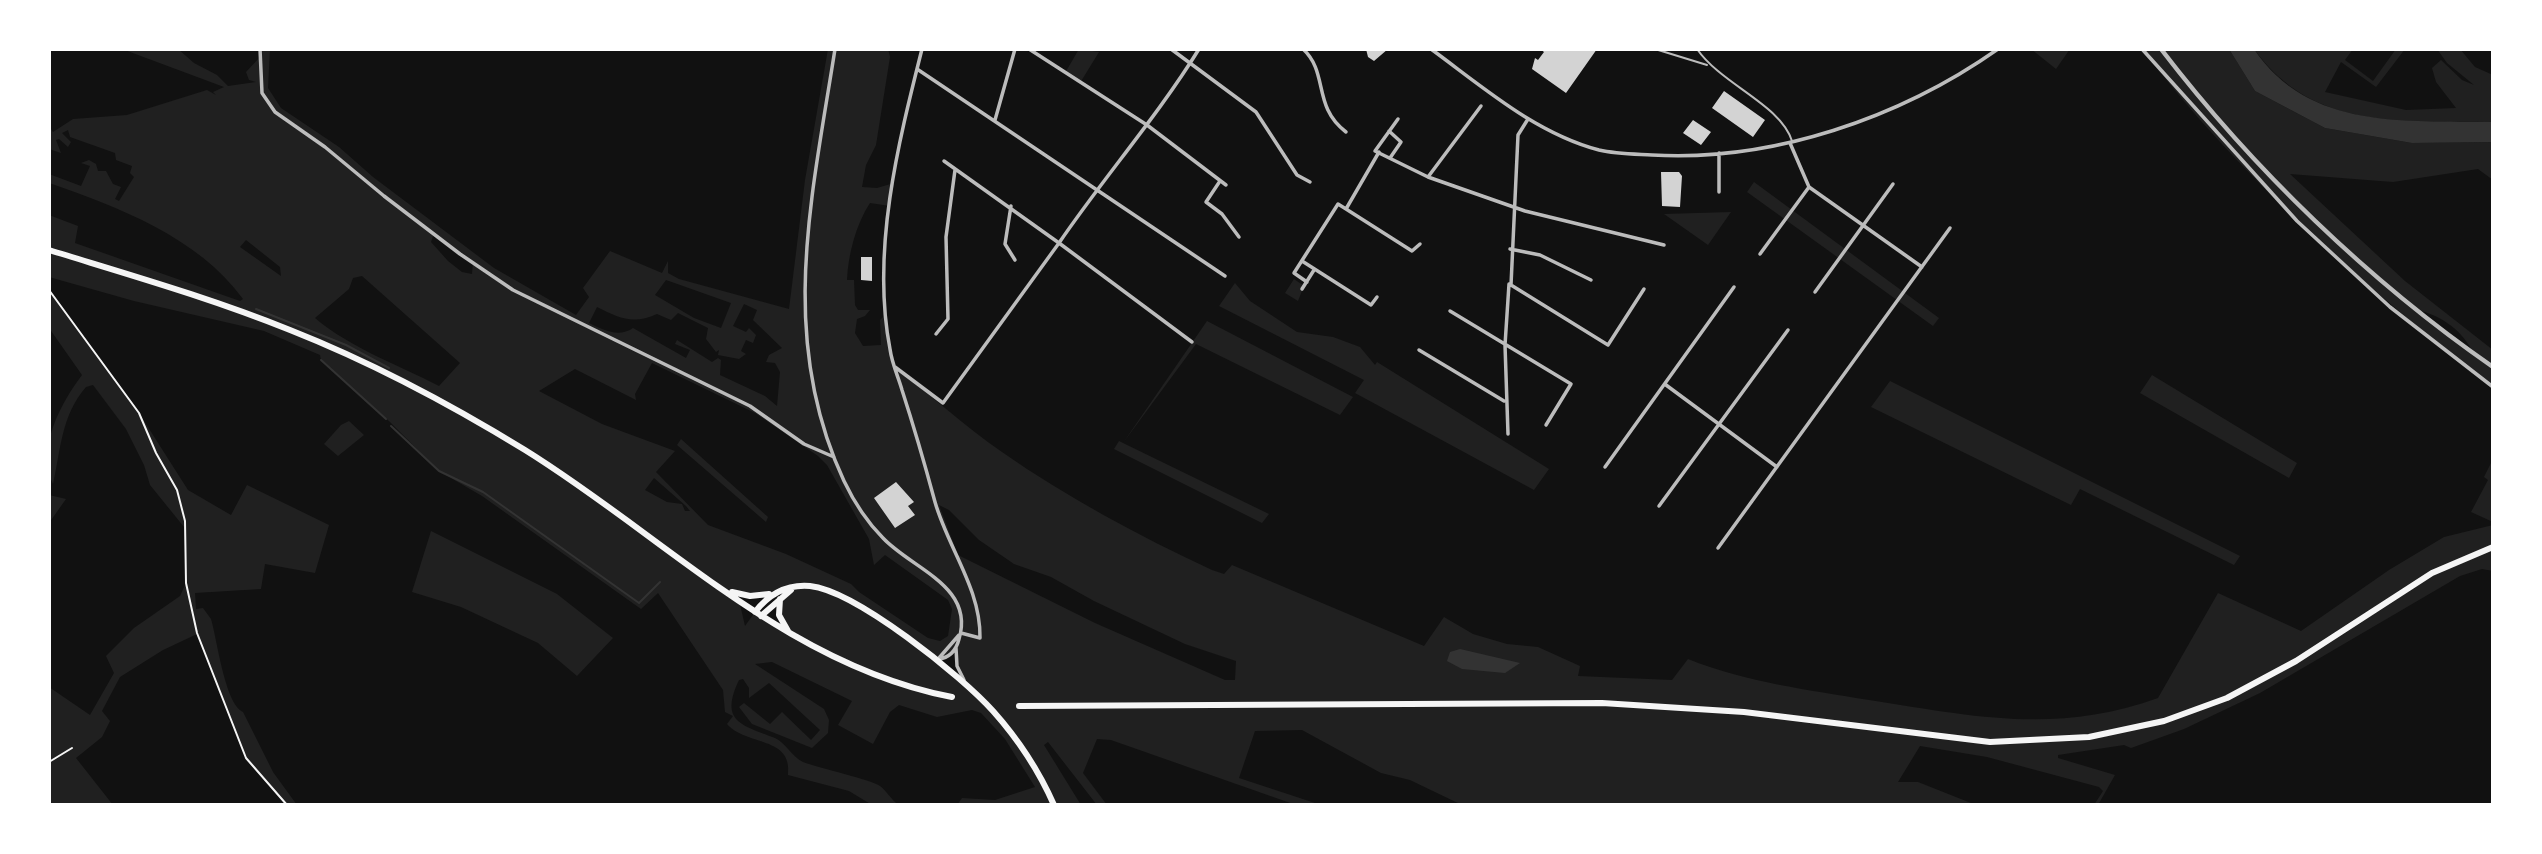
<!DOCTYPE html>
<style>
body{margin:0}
#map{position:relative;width:2542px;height:854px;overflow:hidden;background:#111;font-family:Bitter,serif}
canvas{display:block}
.frame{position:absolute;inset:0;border:51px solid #fff;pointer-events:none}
</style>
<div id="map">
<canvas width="2542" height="854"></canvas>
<div class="frame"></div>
</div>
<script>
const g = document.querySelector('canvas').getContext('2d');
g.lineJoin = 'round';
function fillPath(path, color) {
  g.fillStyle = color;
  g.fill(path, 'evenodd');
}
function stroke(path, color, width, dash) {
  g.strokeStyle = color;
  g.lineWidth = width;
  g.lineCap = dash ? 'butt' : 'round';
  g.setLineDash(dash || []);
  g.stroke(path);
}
const green = new Path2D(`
 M122,49H178L194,63L217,75L228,86L256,82L249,80L246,72L260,57V49H270L268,88L281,108L339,147L373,177L494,268L576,315L589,297L583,288L610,251L662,273L668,261V273L679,279L789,309L805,180L828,49H888L890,57L876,145L866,165L862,187L877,188L894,183L890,206L870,203C856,224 848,255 847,280H854L855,305L858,310H870L865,316L857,319L855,333L863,346L881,345L880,320L885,315L893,366C930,394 964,426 1002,452C1068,498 1139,536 1212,570L1224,574L1232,565L1424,646L1444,617L1473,634L1507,644L1538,647L1580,666L1578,676L1672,680L1688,659C1746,682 1808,690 1869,700C1973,716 2055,735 2158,698L2218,593L2301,631L2389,570L2444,537L2493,525V571L2482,569L2460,576L2260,693L2184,729L2131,748L2124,745L2058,755V758L2115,775L2098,805H2094L2103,791L2099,787L1987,757L1920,746L1898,782H1918L1976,805H1462L1410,780L1381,773L1302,730L1255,731L1239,778L1321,805H1296L1111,740L1097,739L1083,773L1107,805H1097L1048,742L1044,745L1081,805H957L962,798L995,800L1035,787L1005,739L981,713L972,710L937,717L899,705L890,712L873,744L838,725L852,701L772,662L755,664L824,709L829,720L828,733L812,748L752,724L739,707L744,703L770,724L782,712L811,740L820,730L769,683L749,698V688L743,679L739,680C719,722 742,725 775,738C786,743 792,757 803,762C819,768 872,780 880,786C887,791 891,800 899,805H872L849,791L788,775C793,736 746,746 727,724L733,716L725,712L723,690L658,593L641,609L482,496L439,471L390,422L321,360L320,355L264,331L134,301L49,277V215L78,226L75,243L240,301L243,299C198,237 118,207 49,183V174L81,186L90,166L81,163L89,160L96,164L98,171H106L113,184L121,187L115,199L119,201L134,177L130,173L132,166L116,160L115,153L70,137L68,130L62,133L71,142L68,147L59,139L56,140L61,153L49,149V126L53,132L73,119L127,115L207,90L216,95L213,92L224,87ZM434,233L473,262L472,274L462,272L448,261L431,242ZM246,240L280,267L281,276L240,247ZM362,276L460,363L439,386C397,364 352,349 315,318L349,289L353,278ZM666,280L731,303L721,328L694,318L655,295ZM744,304L757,310L753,320L782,348L769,355L766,362L775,363L780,372L777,406L765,396L720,375L721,360L718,358L712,362L677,340L675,344L690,350L686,358L633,328C619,338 603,330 589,323L597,307C619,318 633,325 657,314L671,320L678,313L708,328L706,339L716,352L719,350L718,355L739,359L746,354L741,351L746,340L753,343L756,335L749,328L746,332L733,326ZM652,363L755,413L818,456L827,465L869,539L874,565L885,555L948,600L952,609L948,636L940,641L928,638L859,592L851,584L786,554L708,525L656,472L675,451L602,424L539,391L575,369L636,400L635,394ZM654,478L686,506L690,511H685L682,504L667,502L645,490ZM939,505L949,510L979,540L1014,564L1051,577L1094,601L1185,644L1236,661L1235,680H1225L1095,623L958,555ZM788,591L778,609L788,633L755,612L745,626L739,600L729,592L761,596ZM956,649L962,680L939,659Z
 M1079,49L1099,52L1080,83L1065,73Z
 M2031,49H2070L2056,69Z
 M2142,49H2229L2255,91L2325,128L2412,143L2493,142V180L2478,169L2393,182L2290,174L2405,281L2493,350V387C2365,287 2241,179 2142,49ZM2421,311C2442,316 2464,332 2473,353Z
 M2254,49H2353L2345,60L2373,81L2396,49H2405L2376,87L2341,62L2325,92L2406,110L2456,108L2436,82L2432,68L2441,60L2462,80L2474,85L2447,63L2437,49H2460L2475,67L2493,75V122C2402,120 2314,132 2254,49Z
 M1754,182L1939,318L1933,326L1747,192Z
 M1731,212L1708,245L1664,214Z
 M1294,279L1304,286L1298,301L1285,293Z
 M1235,283L1250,301L1297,332L1333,337L1360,347L1375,365L1377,362L1549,469L1534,490L1355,393L1364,380L1219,306Z
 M49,290L132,402L188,490L231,515L247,485L329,525L315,573L265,564L261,589L195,593L196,609L203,608L211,619C217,639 225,704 243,712L273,772L297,805H287L246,758L197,634L163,650L120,677L102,711L110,721L102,737L76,758L113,805H49V687L90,715L114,673L106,656L134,628L180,596L186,583L184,527L150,485L144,465L126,429L93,385L86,387C61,416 61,449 53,484C36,448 61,403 82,375L49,328Z
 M1207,321L1353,397L1340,415L1196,344L1123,443L1269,514L1262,523L1114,449L1119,441L1123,443Z
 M2152,375L2297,463L2289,478L2140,393Z
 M1890,381L2240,556L2234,565L2080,489L2071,505L1871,407Z
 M349,421L364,435L338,456L324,444L341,425Z
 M681,439L768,517L766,522L677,445Z
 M2493,459V522L2471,512L2488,480L2484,477Z
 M49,495L66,499L49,523Z
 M431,531L557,594L613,638L577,676L538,643L461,607L412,592Z`);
const water = new Path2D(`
 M2229,49H2254C2309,131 2406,120 2493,122V142L2412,143L2325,128L2255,91Z
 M1460,649L1520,663L1505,673L1462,669L1447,661L1450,652Z`);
const stream = new Path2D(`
 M256,309L346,345L389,368
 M321,360L386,419
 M391,426L439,471L483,492L639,603L660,582`);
const building = new Path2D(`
 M1366,49H1388L1374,61L1368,57Z
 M1540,49H1597L1566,93L1532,69L1535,58L1538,60L1544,52Z
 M1724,91L1765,120L1753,137L1712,108Z
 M1693,120L1711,132L1701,145L1683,133Z
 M1661,172H1679L1682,176L1680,207L1662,206Z
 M861,257H872V281L861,280Z
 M896,482L914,502L908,506L915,515L895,528L874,498Z`);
const path = new Path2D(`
 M49,290L139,413L156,453L177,490L185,521L186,583L197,633L246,758L287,805
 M49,762L72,748`);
const service = new Path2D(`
 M1655,49L1707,65
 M1697,49C1722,85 1780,104 1792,141`);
const minor = new Path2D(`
 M260,49L262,93L275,112L325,147L384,196L460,254L513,290L750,406L804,444L834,457
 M835,49C812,197 777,338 844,481C854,502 867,522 883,538C912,569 975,586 959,639C956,651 949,658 938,659
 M922,49C898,144 871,251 890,349C892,364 898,376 902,390C914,427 925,465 935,502C948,548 981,589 980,638L961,633
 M1029,49L1147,125L1226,185
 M1171,49L1256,112L1297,175L1310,182
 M1303,49C1329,73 1312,106 1346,132
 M1431,49C1483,87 1535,133 1599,150C1616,154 1634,154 1652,155C1772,162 1900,118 1998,49
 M2142,49L2297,221L2390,307L2493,387
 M917,69L1225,276
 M1398,119L1375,151L1428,177L1525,211L1664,245
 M1528,119L1518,135L1511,285L1608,345L1644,289
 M995,120L1015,49
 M1389,131L1401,142L1390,158
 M1790,143L1809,187L1922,267
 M1719,153V192
 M1428,177L1481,106
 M1220,181L1206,202L1222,214L1239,237
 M1011,206L1005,244L1015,260
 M1346,209L1412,251L1420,244
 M1510,249L1540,255L1591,280
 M1760,254L1809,187
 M1302,261L1371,305L1377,297
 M1307,282L1294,273L1338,204L1346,209L1379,152
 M1302,289L1314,270
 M1815,292L1893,184
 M1450,311L1571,384L1546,425
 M936,334L948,319L946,237L955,170
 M1192,342L1059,243C1104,177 1157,117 1199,49
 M1419,350L1504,401
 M895,367L943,403L1059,243L944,161
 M1666,385L1777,467
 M1508,434L1505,345L1509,284
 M1605,467L1734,287
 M1659,506L1788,330
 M1718,548L1950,228
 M956,648L957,666L964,680
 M939,658L959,635`);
const tertiary = new Path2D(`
 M2161,49C2253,169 2369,281 2493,367`);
const primary = new Path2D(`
 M49,250C130,275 211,298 290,330C371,362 450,404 525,450C664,536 786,665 952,697
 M732,592L750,596L769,594
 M780,599L779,615L788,631
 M755,612C769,594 787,584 810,586C856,591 962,676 993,711C1018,739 1039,771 1054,805
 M761,616L791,590
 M1019,706L1602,703L1744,712L1990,742L2089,737L2164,721L2227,698L2296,661L2432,573L2493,547`);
fillPath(green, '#202020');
fillPath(water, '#333');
stroke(stream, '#333', 2);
fillPath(building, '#d3d3d3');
stroke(path, '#f5f5f5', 2);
stroke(service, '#bcbcbc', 2);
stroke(minor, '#bcbcbc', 3.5);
stroke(tertiary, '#bcbcbc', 4.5);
stroke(primary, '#f5f5f5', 6);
</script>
